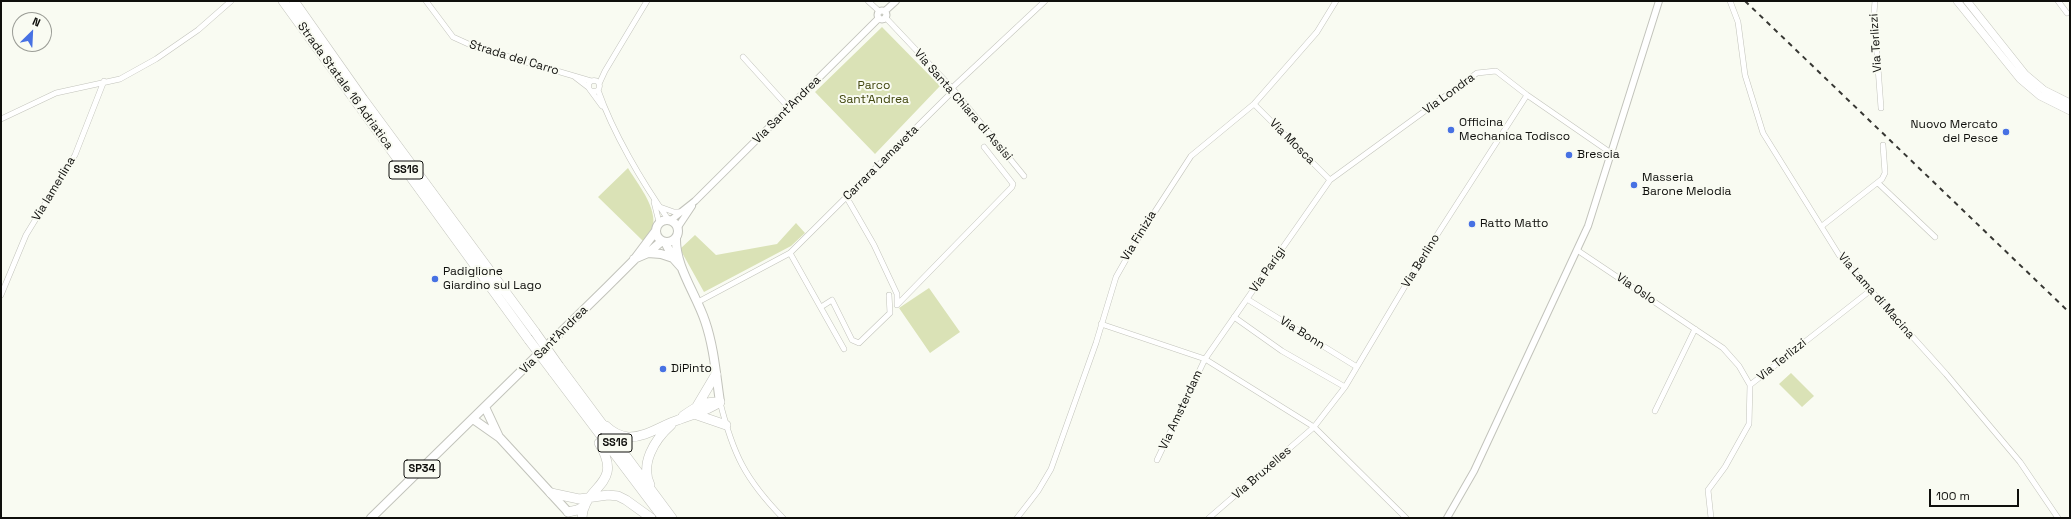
<!DOCTYPE html>
<style>
body{margin:0}
#map{position:relative;width:2071px;height:519px;overflow:hidden;background:#f9fbf2;font-family:"Space Grotesk",sans-serif}
canvas{display:block}
.frame{position:absolute;inset:0;border:2px solid #0f0f0c;pointer-events:none}
.north{position:absolute;left:12px;top:12px;width:40px;height:40px;box-sizing:border-box;background:#f9fbf2;border:1px solid #9b9d96;border-radius:50%;rotate:24deg;font-size:11px;font-weight:700;line-height:16px;text-align:center;color:#0f0f0c}
.north::after{content:'';display:block;margin:auto;width:14px;height:18px;background:#4771e3;clip-path:polygon(50% 0,100% 100%,50% 72%,0 100%)}
.scale{position:absolute;left:1929px;top:489px;width:90px;height:18px;box-sizing:border-box;border:2px solid #0f0f0c;border-top:0;padding-left:5px;font-size:12px;line-height:14px;white-space:nowrap;color:#0f0f0c;-webkit-text-stroke:3px #f9fbf2;paint-order:stroke}
</style>
<div id="map">
<canvas width="2071" height="519"></canvas>
<div class="frame"></div>
<div class="north">N</div>
<div class="scale">100 m</div>
</div>
<script>
const g = document.querySelector('canvas').getContext('2d');
g.lineJoin = 'round';
function fillPath(path, color) {
  g.fillStyle = color;
  g.fill(path, 'evenodd');
}
function stroke(path, color, width, dash) {
  g.strokeStyle = color;
  g.lineWidth = width;
  g.lineCap = dash ? 'butt' : 'round';
  g.setLineDash(dash || []);
  g.stroke(path);
}
function label(font, color, halo, rows, align = 'center') {
  g.font = font + ' "Space Grotesk",sans-serif';
  g.lineWidth = 4;
  g.setLineDash([]);
  g.textBaseline = 'middle';
  g.strokeStyle = halo;
  g.fillStyle = color;
  for (const [text, x, y, turn = 0] of rows) {
    g.save();
    g.translate(x, y);
    g.rotate((+turn || 0) * Math.PI / 180);
    g.textAlign = isNaN(turn) ? turn : align;
    if (halo) g.strokeText(text, 0, 0);
    g.fillText(text, 0, 0);
    g.restore();
  }
}
const green = new Path2D(`
 M882,27L940,86L875,154L815,92Z
 M628,168C640,188 669,221 643,241L598,197Z
 M796,223L805,233L791,246L704,292L680,249L695,235L716,255L777,244Z
 M929,288L960,332L930,353L899,308Z
 M1791,373L1814,396L1802,407L1779,384Z`);
const minor = new Path2D(`
 M426,1L453,37L475,47L591,81
 M868,1L879,11
 M1730,1L1738,22L1745,75L1763,133L1839,255L1946,374L2020,462L2058,518
 M1875,1L1874,13L1881,108
 M2058,1L2067,13
 M885,17L952,88L1024,176
 M743,57L789,108
 M575,77L588,87
 M588.5 86a5.5 5.5 0 1 1 11 0a5.5 5.5 0 1 1-11 0Z
 M599,84L605,71L647,1
 M598,90C613,133 642,182 668,219
 M591,91L602,106
 M1254,104L1330,180
 M1,119L56,93L120,79L156,59L198,30L231,1
 M1878,183L1935,237
 M847,198L874,245L897,294V305L1012,187L1013,184L1010,180L984,147
 M654,202L659,222
 M660,207L674,212H681
 M1822,226L1882,179L1885,173L1883,145
 M1577,250L1723,348L1739,366L1750,385
 M790,253L844,349
 M1,295L26,235L75,155L104,81
 M1247,299L1357,367
 M698,302L790,253L950,94L952,88L1045,1
 M821,307L832,300L852,340L859,343L890,313L889,295
 M1234,317L1282,351L1345,387
 M1101,324L1205,359L1314,427L1406,518
 M720,402C733,454 745,479 783,518
 M1655,411L1695,329
 M1157,460L1205,359L1330,180L1477,73L1496,71L1527,95L1611,153
 M1017,518L1038,491L1051,469L1096,343L1116,277L1141,233L1191,156L1254,104L1317,32L1336,1
 M1209,518L1314,427L1345,387L1417,266L1527,95
 M1711,518L1708,490L1725,467L1749,424L1750,385L1871,290`);
const tertiary = new Path2D(`
 M877.5 15a4.5 4.5 0 1 1 9 0a4.5 4.5 0 1 1-9 0Z
 M885,11L896,1
 M671,220L695,201L879,18
 M678,227L692,206
 M1447,518L1474,471L1588,226L1659,1`);
const secondary = new Path2D(`
 M1957,1L2020,79L2040,96L2070,111
 M1967,1L2025,74L2044,90L2070,103`);
const primary = new Path2D(`
 M656 231a11 11 0 1 1 22 0a11 11 0 1 1-22 0Z
 M676,238C675,266 696,294 705,321C714,347 716,375 720,402
 M665,242L673,258L681,267
 M648,253L661,254L673,258
 M634,259L648,253L662,241
 M485,407L499,437
 M473,419L500,438L568,512
 M371,518L607,287L634,260L655,232`);
const trunk = new Path2D(`
 M283,1L529,340
 M294,1L363,99L535,332
 M559,366L672,518
 M553,372L663,518
 M697,406L716,374
 M697,415L726,425
 M683,416C696,407 704,401 720,402
 M606,426C612,432 620,436 628,437C645,438 662,425 678,420C695,413 703,413 720,402
 M650,485C640,464 654,440 671,425
 M551,493L579,499L608,495L618,496L626,500L651,518
 M568,512L577,510L585,506
 M582,518C584,484 625,486 599,443`);
const rail = new Path2D(`
 M1745,1L2070,313`);
const trunkBridge = new Path2D(`
 M535,332L559,366
 M529,340L553,372`);
const markers = [
 [1451,130,4,"#4771e3"],
 [2006,132,4,"#4771e3"],
 [1569,155,4,"#4771e3"],
 [1634,185,4,"#4771e3"],
 [1472,224,4,"#4771e3"],
 [435,279,4,"#4771e3"],
 [663,369,4,"#4771e3"]
];
const shields = [
 [406,170,34],
 [615,443,34],
 [422,469,36]
];
const shieldNames = [
 ["SS16",406,170],
 ["SS16",615,443],
 ["SP34",422,469]
];
const streetNames = [
 ["Via Terlizzi",1876,43,-94],
 ["Strada del Carro",514,58,17],
 ["Strada Statale 16 Adriatica",345,86,54],
 ["Via Londra",1449,94,-36],
 ["Via Santa Chiara di Assisi",963,105,49],
 ["Via Sant'Andrea",787,110,-45],
 ["Via Mosca",1292,142,45],
 ["Carrara Lamaveta",881,163,-45],
 ["Via lamerlina",54,189,-59],
 ["Via Finizia",1139,236,-59],
 ["Via Berlino",1421,261,-58],
 ["Via Parigi",1268,270,-55],
 ["Via Oslo",1636,289,34],
 ["Via Lama di Macina",1876,296,49],
 ["Via Bonn",1302,333,32],
 ["Via Sant'Andrea",554,340,-45],
 ["Via Terlizzi",1782,360,-39],
 ["Via Amsterdam",1181,410,-65],
 ["Via Bruxelles",1262,473,-41]
];
const parkNames = [
 ["Parco",874,86],
 ["Sant'Andrea",874,100]
];
const poiNames = [
 ["Officina",1459,123],
 ["Mechanica Todisco",1459,137],
 ["Nuovo Mercato",1998,125,"right"],
 ["del Pesce",1998,139,"right"],
 ["Brescia",1577,155],
 ["Masseria",1642,178],
 ["Barone Melodia",1642,192],
 ["Ratto Matto",1480,224],
 ["Padiglione",443,272],
 ["Giardino sul Lago",443,286],
 ["DiPinto",671,369]
];
fillPath(green, '#dae2b6');
stroke(minor, '#c2c3bb', 6);
stroke(tertiary, '#c2c3bb', 8);
stroke(secondary, '#c2c3bb', 8);
stroke(primary, '#c2c3bb', 10);
stroke(trunk, '#c2c3bb', 10);
stroke(minor, '#fff', 5);
stroke(tertiary, '#fff', 6);
stroke(secondary, '#fff', 7);
stroke(primary, '#fff', 8);
stroke(trunk, '#fff', 9);
stroke(rail, '#373733', 2, [5, 5]);
stroke(trunkBridge, '#c2c3bb', 10, []);
stroke(trunkBridge, '#fff', 9);
for (const [x, y, r, color] of markers) {
  const dot = new Path2D();
  dot.arc(x, y, r, 0, 2 * Math.PI);
  g.fillStyle = color;
  g.fill(dot);
  stroke(dot, '#f9fbf2', 1.5);
}
for (const [x, y, w] of shields) {
  const box = new Path2D();
  box.roundRect(x - w / 2, y - 9, w, 18, 3);
  g.fillStyle = '#f9fbf2';
  g.fill(box);
  stroke(box, '#0f0f0c', 1);
}
label('bold 11px', '#0f0f0c', null, shieldNames);
label('12px', '#0f0f0c', '#f9fbf2', streetNames);
label('12px', '#40460e', '#f9fbf2', parkNames);
label('12px', '#0f0f0c', '#f9fbf2', poiNames, 'left');
</script>
